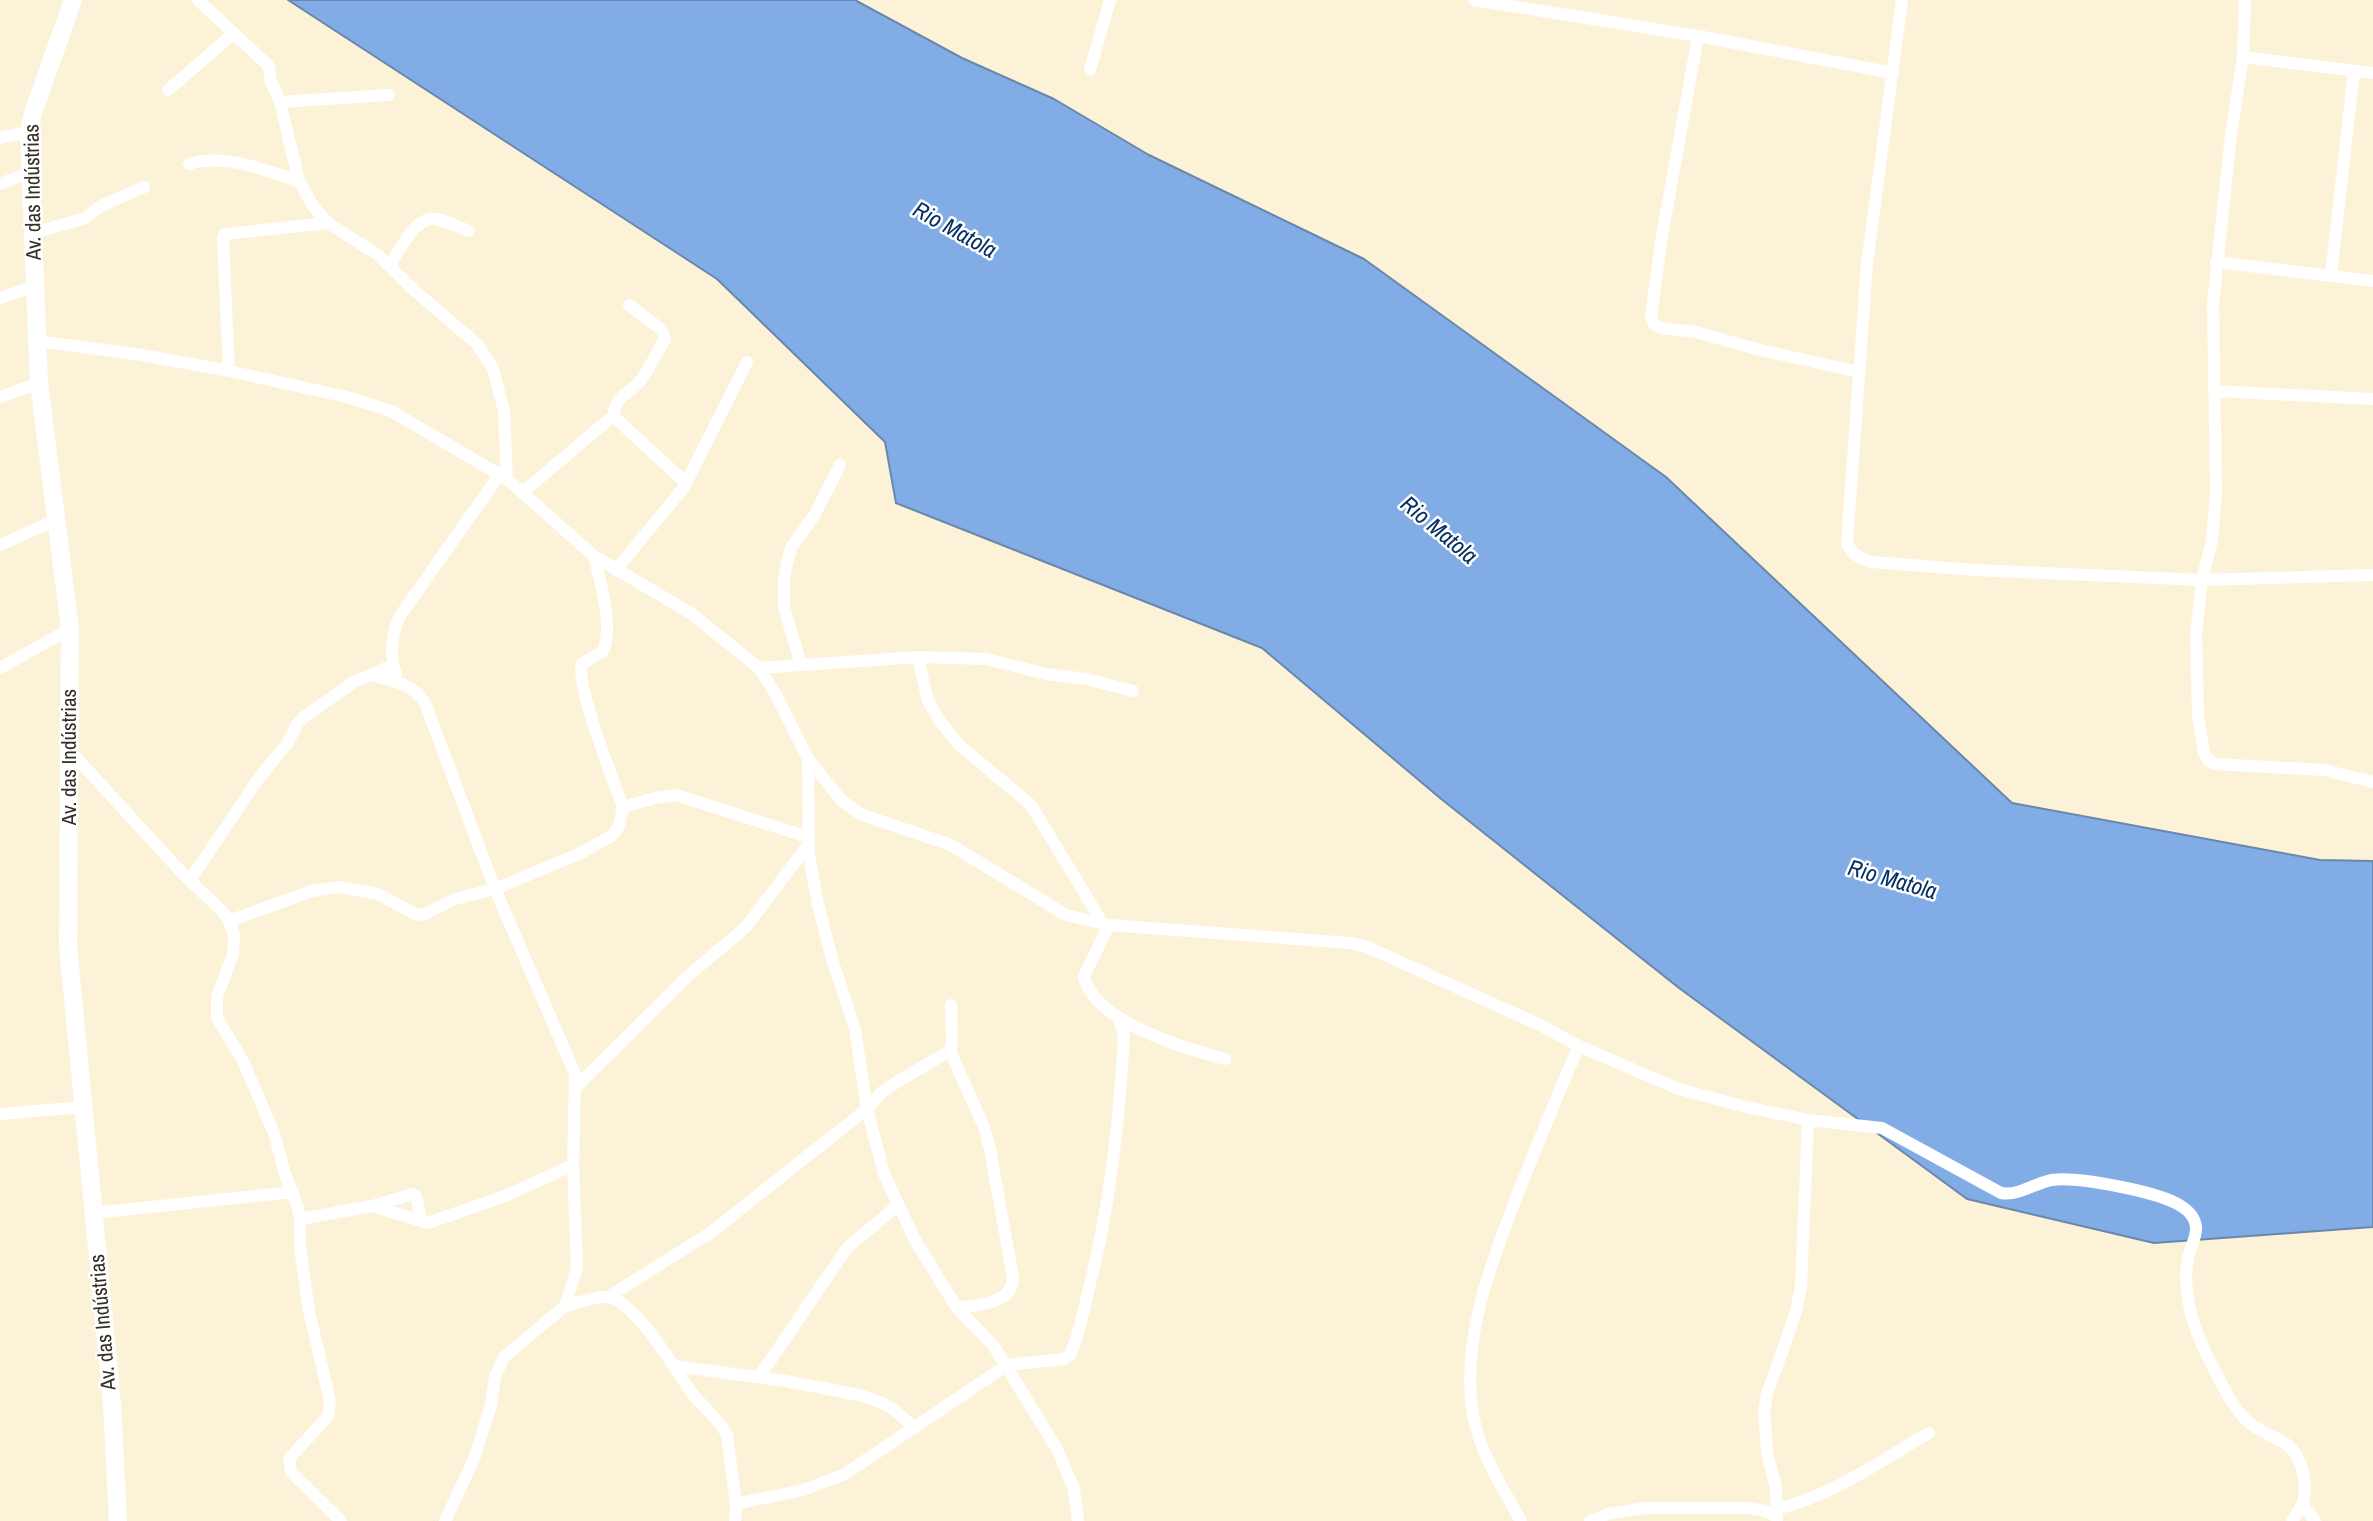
<!DOCTYPE html>
<meta charset="utf-8">
<style>
body{margin:0}
canvas{display:block;background:#fbf2d8}
</style>
<canvas width="2373" height="1521"></canvas>
<script>
const g = document.querySelector('canvas').getContext('2d');
g.lineJoin = 'round';
function fillPath(path, color) {
  g.fillStyle = color;
  g.fill(path, 'evenodd');
}
function stroke(path, color, width, dash) {
  g.strokeStyle = color;
  g.lineWidth = width;
  g.lineCap = dash ? 'butt' : 'round';
  g.setLineDash(dash || []);
  g.stroke(path);
}
function label(font, color, halo, rows, align = 'center') {
  g.font = font + ' "Archivo Narrow",sans-serif';
  g.lineWidth = 5;
  g.setLineDash([]);
  g.textBaseline = 'middle';
  g.strokeStyle = halo;
  g.fillStyle = color;
  for (const [text, x, y, turn = 0] of rows) {
    g.save();
    g.translate(x, y);
    g.rotate((+turn || 0) * Math.PI / 180);
    g.textAlign = isNaN(turn) ? turn : align;
    if (halo) g.strokeText(text, 0, 0);
    g.fillText(text, 0, 0);
    g.restore();
  }
}
const water = new Path2D(`
 M288,0H855L962,58L1054,99L1149,155L1364,259L1666,477L2012,803L2320,860L2373,861V1227L2154,1243L1967,1199L1679,988L1440,798L1262,648L896,503L885,442L717,279Z`);
const street = new Path2D(`
 M198,0L269,66L270,79L280,102L299,181L313,206L328,223L378,255L416,292L477,344L493,369L504,411L507,479
 M1474,0L1698,36L1893,73
 M1902,0L1867,264L1847,543C1852,555 1860,558 1871,562L1975,570L2202,580L2373,575
 M2245,0L2243,57L2231,135L2213,304L2216,493L2212,540L2202,580L2196,634L2198,717L2204,753L2208,760L2215,764L2324,770L2373,782
 M1698,36L1662,236L1651,316L1654,324L1661,328L1696,332L1756,349L1859,372
 M2243,57L2373,73
 M1090,70L1110,0
 M168,90L233,34
 M280,102L389,95
 M0,138L29,132
 M189,164C225,153 264,170 299,181
 M0,184L31,172
 M33,233L83,219L101,206L144,187
 M2216,262L2373,281
 M389,266C400,251 415,215 436,219C447,221 458,227 469,231
 M2331,275L2354,71
 M0,298L35,286
 M37,341L142,355L229,371L347,397L391,411L507,479L594,556L692,614L759,668L775,693L808,759L809,856L818,904L832,959L855,1029L867,1109L884,1174L915,1240L957,1308L993,1345L1057,1449L1074,1489L1078,1521
 M229,371L223,238L225,234L328,223
 M2214,391L2373,399
 M0,397L39,383
 M613,416L686,483
 M522,493L613,416C617,394 629,394 641,380C650,368 657,352 665,339L662,330L629,305
 M0,545L58,519
 M594,556C600,582 614,625 603,651L582,664C575,685 614,782 623,807
 M616,570L684,487L747,362
 M918,657L928,701L938,718L958,744L1031,805L1103,924
 M801,665L784,607V579L787,563L791,548L815,514L840,465
 M0,668L70,629
 M759,668L918,657L986,659L1046,674L1087,679L1133,691
 M396,673C389,655 392,633 400,616L500,474
 M371,675C391,680 414,684 425,703L495,889L575,1074L573,1165L577,1268L565,1306L504,1357L495,1377L491,1405L474,1459L445,1521
 M71,752L183,874L222,911L229,921L234,935L233,954L217,997V1018L243,1061L274,1133L285,1174L298,1208L300,1219V1248L309,1311L330,1401L328,1416L289,1459L291,1472L341,1521
 M808,759L841,800L860,814L951,845L1066,915L1109,925L1350,943L1365,946L1538,1024L1579,1046L1676,1088L1742,1106L1808,1120L1882,1128L2001,1193C2020,1196 2034,1183 2052,1180C2077,1176 2160,1192 2181,1206C2189,1211 2195,1217 2196,1227C2197,1237 2190,1247 2188,1258C2181,1294 2195,1333 2212,1365C2221,1383 2231,1404 2245,1419C2256,1431 2273,1435 2286,1444C2302,1455 2308,1485 2303,1502C2301,1509 2296,1515 2292,1521
 M190,880L259,778L287,744L297,724L304,717L354,682L393,665
 M229,921L312,891L339,887L378,894L417,915L425,914L455,899L495,889L581,853L613,835L619,826L623,807L655,798L676,795L808,837
 M1109,925L1084,976C1093,1022 1187,1049 1225,1059
 M950,1051L984,1127L990,1149L1013,1278C1012,1305 978,1304 957,1308
 M576,1087L689,975L746,927L808,845
 M0,1114L83,1107
 M372,1206L428,1223L505,1196L573,1165
 M94,1213L293,1192
 M300,1219L372,1206L413,1194L416,1196L421,1220L424,1222
 M608,1297L710,1233L867,1109L881,1093L895,1083L950,1051L952,1044L951,1005
 M565,1306C578,1303 595,1296 608,1297C634,1301 675,1368 689,1389C701,1406 718,1417 727,1435L736,1504L735,1521
 M675,1366L786,1381L859,1395L880,1402L893,1409L915,1428
 M759,1377L847,1248L897,1206
 M736,1504L803,1490L845,1474L1007,1365L1064,1359L1070,1355C1079,1335 1083,1313 1088,1292C1110,1208 1119,1123 1124,1036L1119,1019
 M2302,1504L2315,1521
 M1777,1509C1832,1496 1880,1461 1929,1433
 M1521,1521C1502,1487 1480,1453 1473,1415C1460,1337 1493,1259 1520,1188C1539,1141 1558,1093 1579,1046
 M1590,1521L1608,1514L1644,1508H1749L1766,1511L1776,1516
 M1777,1521L1776,1488L1767,1453L1764,1411L1767,1394L1795,1315L1801,1287L1808,1120`);
const secondary = new Path2D(`
 M73,0L33,113L29,132L39,383L70,629L68,946L112,1404L118,1521`);
const streetNames = [
 ["Av. das Indústrias",34,192,-91],
 ["Av. das Indústrias",70,757,-90],
 ["Av. das Indústrias",104,1322,-95]
];
const waterNames = [
 ["Rio Matola",954,231,29],
 ["Rio Matola",1438,531,40],
 ["Rio Matola",1892,881,16]
];
fillPath(water, '#81ace5');
stroke(water, '#6a87ac', 2);
stroke(street, '#fff', 12);
stroke(secondary, '#fff', 18);
label('21px', '#343026', '#fff', streetNames);
label('italic 23px', '#043062', '#fff', waterNames);
</script>
